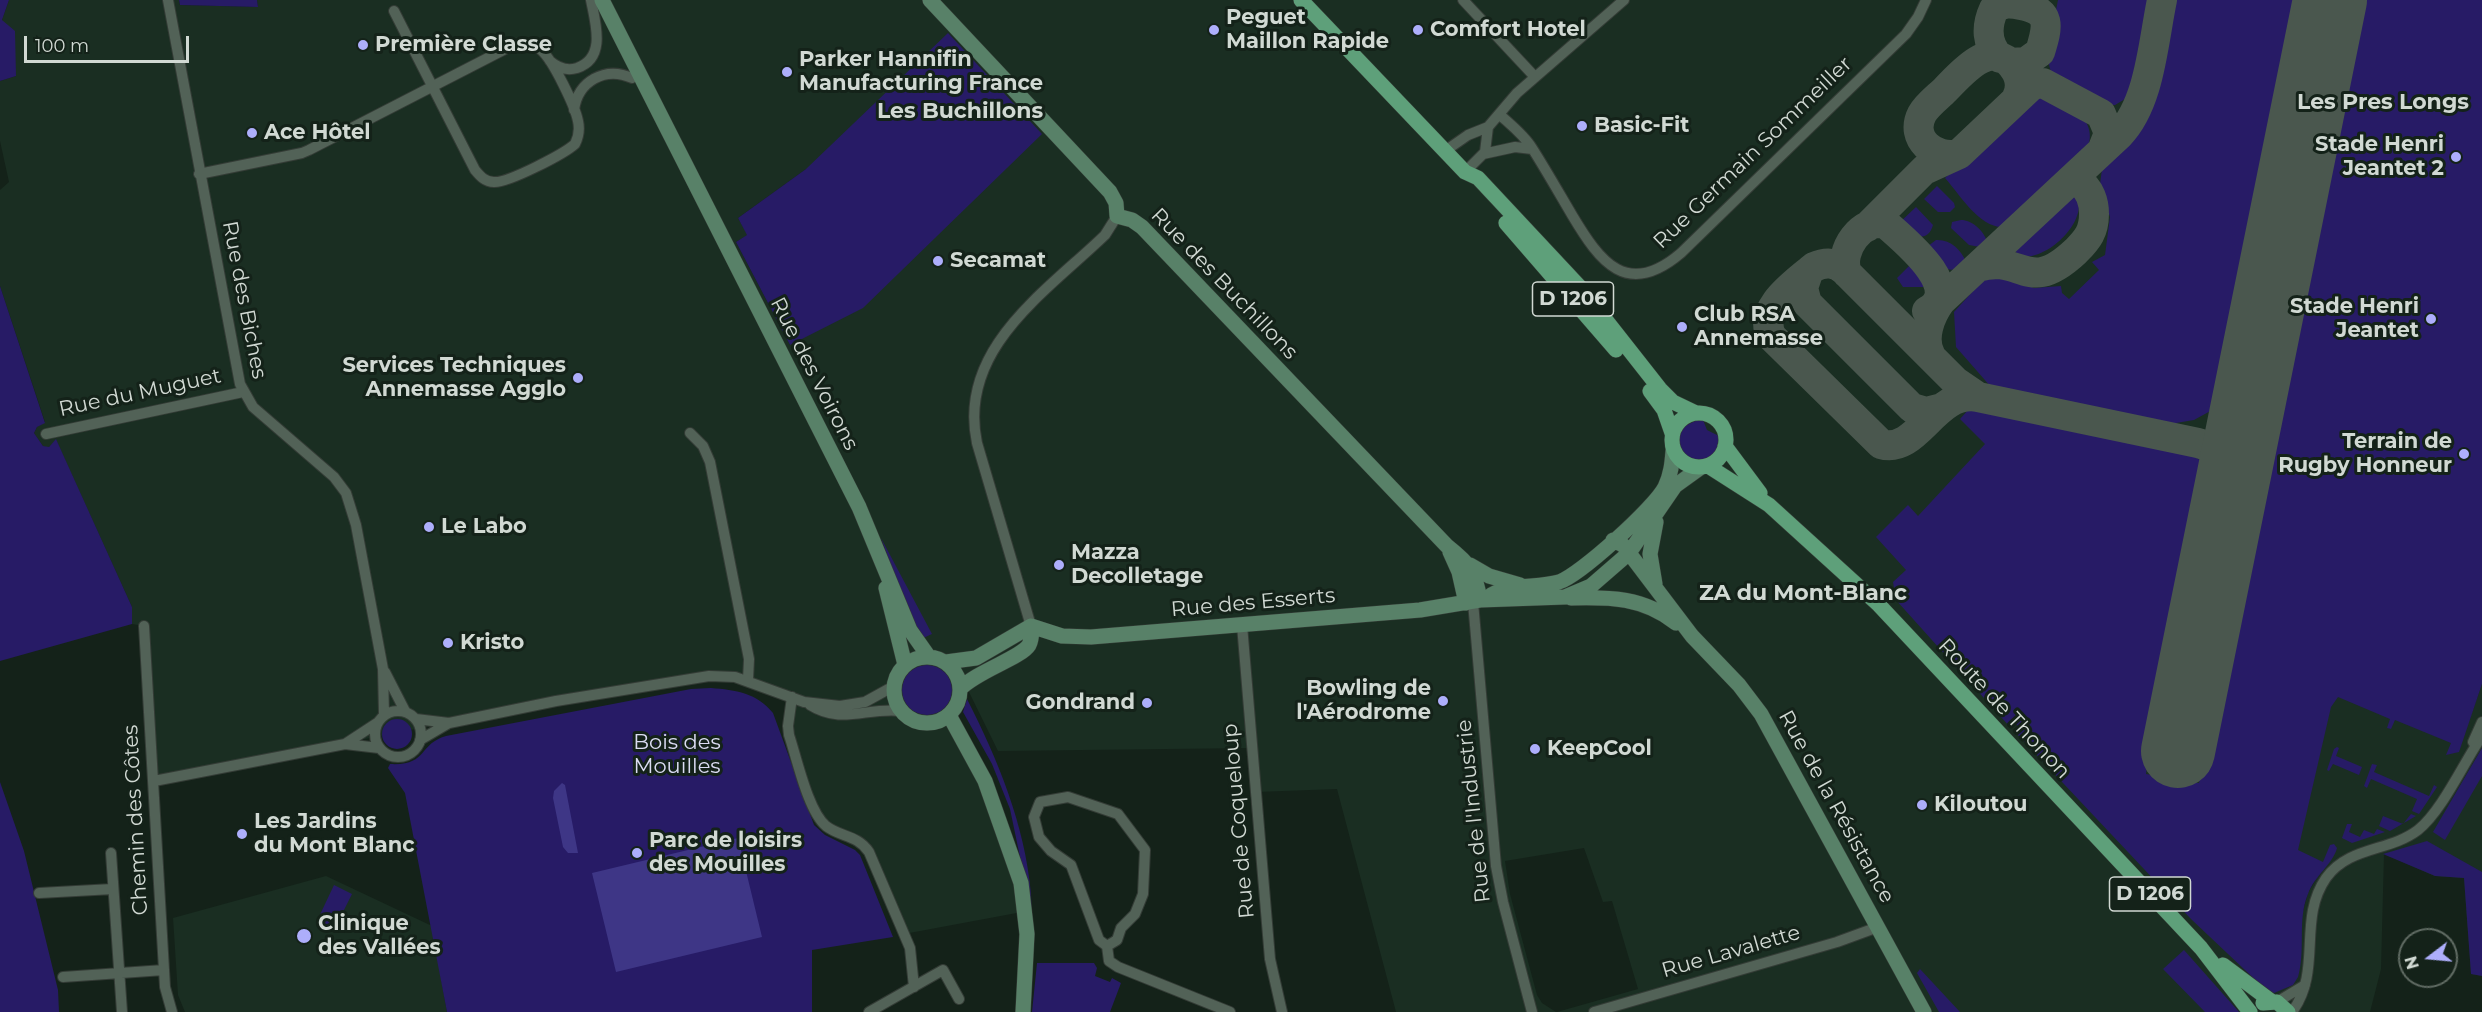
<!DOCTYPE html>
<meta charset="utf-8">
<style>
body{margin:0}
#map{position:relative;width:2482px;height:1012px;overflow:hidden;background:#142219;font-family:Montserrat,sans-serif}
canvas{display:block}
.north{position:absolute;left:2398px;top:928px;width:60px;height:60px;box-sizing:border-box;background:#142219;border:2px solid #606b63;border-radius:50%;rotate:254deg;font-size:16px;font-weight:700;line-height:24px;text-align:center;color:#d1d9d3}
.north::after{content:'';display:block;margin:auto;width:21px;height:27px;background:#adaefb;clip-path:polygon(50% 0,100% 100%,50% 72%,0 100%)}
.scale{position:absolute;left:24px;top:36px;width:165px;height:27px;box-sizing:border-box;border:3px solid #d1d9d3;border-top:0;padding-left:8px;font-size:18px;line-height:21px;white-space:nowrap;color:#d1d9d3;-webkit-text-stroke:4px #142219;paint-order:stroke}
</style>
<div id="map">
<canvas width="2482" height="1012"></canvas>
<div class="north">N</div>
<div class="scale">100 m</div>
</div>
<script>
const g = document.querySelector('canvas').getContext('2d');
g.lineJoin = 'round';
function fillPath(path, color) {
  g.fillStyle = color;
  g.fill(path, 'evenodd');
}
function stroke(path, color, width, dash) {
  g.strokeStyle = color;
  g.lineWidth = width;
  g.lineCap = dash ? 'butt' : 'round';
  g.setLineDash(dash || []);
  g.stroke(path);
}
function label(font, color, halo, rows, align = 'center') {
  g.font = font + ' Montserrat,sans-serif';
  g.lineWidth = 6;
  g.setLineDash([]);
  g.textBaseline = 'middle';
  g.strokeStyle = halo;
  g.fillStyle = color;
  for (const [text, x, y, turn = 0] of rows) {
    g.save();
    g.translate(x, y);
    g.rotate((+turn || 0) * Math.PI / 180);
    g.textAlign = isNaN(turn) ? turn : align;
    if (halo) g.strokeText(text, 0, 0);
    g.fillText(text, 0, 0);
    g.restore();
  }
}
const built = new Path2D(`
 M9,0H179L180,5L258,7L257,0H2439L2461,743L2482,684V976L2471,974L2464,878L2435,876L2384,854L2381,969L2370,1012H1557L1638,989L1612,901L1603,902L1584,848L1505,861L1510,894L1537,995L1542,1003L1556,1012H1396L1337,789L1256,792L1252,748L998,751L968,690L952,720L991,797L1022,912L904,934L869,852L822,822L789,735L791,697L735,677L556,701L154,781L144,626L132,624V607L56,440L48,448L43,446L34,433L37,427L45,422L0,286V190L9,182L0,141V81L16,76L2,20ZM806,169L790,345L736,242L748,235L738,218ZM2297,852L2325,864L2308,893L2303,911Z
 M326,876L432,926L447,1012H185L178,995L173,918Z`);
const green = new Path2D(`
 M0,0H9L2,20L15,31L16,76L0,81Z
 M179,0H257L258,7L180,5Z
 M2058,0H2150L2134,79L2125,99L2115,105L2099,104L2052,77L2047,56Z
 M2175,0H2298L2214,409L2194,420L2170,424L1991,387L1956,347L1954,312L1984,279L1998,275L2034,288L2061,286L2062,293L2069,299L2099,270L2092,262L2105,255L2110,217L2100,184L2102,169L2136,136L2147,120L2156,95Z
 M2364,0H2482V684L2459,752L2446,755L2451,743L2395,720L2391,729L2387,728L2390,719L2338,697L2331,707L2298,850L2323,862L2330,845L2334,844L2337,848C2333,864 2315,875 2308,894C2297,920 2306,950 2298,977L2293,985L2274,993L2264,988L2191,919L2015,732L2019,728L2016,724L2010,727L1896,600L1893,582L1906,570L1876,537L1908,505L1918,516L1985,444L1960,419L1969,409L2057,425V428L2088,435L2089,431L2186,452L2200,460L2203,469L2154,698L2159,700L2147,724L2142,757L2148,758L2146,774L2199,783L2201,771L2206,772Z
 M948,33L1042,134L863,308L790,345L736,242L747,235L738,218L806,169Z
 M2039,95C2064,96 2099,119 2088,147L2002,227C1979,227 1960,195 1945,178L2027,97Z
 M1937,186L1954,203L1955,207L1950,212H1938L1924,199Z
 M2074,196L2078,199C2086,225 2042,265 2017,255L2015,249Z
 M1916,207L1933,225C1927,246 1908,234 1898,224Z
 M1961,220C1972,220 1983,230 1987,241L1980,247L1969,245L1951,228L1952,222Z
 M1936,240C1950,239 1961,249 1966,262C1950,278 1940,266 1926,253L1928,246Z
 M1912,263L1923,275L1927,283L1923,287H1903L1897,278Z
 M0,286L45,423L37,427L34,433L43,446L49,447L56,439L132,607V624L0,661Z
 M1697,420H1703L1707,430L1719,436C1720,463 1688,472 1678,446L1681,428Z
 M881,538L932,634L921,639L913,626Z
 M902 690a25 25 0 1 1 50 0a25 25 0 1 1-50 0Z
 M711,688C736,690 757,693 773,713L814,825L825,835L855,850L860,855L893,937L812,950V1012H447L405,793L388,768L390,764C428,766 418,744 446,736L691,689Z
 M967,699C998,760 1025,825 1031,894C1032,917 1032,940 1033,963L1024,876L1010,809L992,764L963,712Z
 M382 734a15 15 0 1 1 30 0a15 15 0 1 1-30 0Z
 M2337,747L2339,748L2336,756L2362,767L2359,775L2333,764L2329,771L2327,770L2334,749Z
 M2482,748V776L2445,840L2433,832Z
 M2372,764L2377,765L2374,772L2429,796L2434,785L2437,787L2419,814L2412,811L2417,799L2371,779L2367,788L2364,786Z
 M0,782L24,851L58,990L59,1012H0Z
 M2411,814L2416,816L2390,831L2379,826L2383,816L2403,824Z
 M2347,824H2352L2349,832L2360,837L2364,830L2374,834L2377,829L2385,832L2352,843L2342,838Z
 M2427,841L2482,872V976L2471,974L2464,878L2435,876L2383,854Z
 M334,885L352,894L334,930L317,921Z
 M2184,950L2239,1012H2205L2163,969Z
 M1037,963H1094L1097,968L1095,976L1110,982L1112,978L1121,983L1110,1012H1032Z
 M1920,969L1960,1012H1939L1917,973Z`);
const water = new Path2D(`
 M562,783L565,785L578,853H568L563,847L553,798L554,791Z
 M738,838L762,937L616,972L592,873Z`);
const taxiway = new Path2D(`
 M2000,58C1986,44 1986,26 1994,9C2003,2 2011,3 2021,5C2052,11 2048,26 2040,52L2026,62L2010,63L2023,71
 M1959,154C1935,160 1909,139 1922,114C1927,105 1938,97 1945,90C1961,74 1991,37 2013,67C2020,76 2022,87 2017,97
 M1867,227L1924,170L1959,154L2032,85L2043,83L2101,114L2109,133L2102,151
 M1978,267C2023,253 2027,297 2076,251C2088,239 2094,231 2094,214C2094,202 2090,189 2079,182H2069
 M1808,273L1803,288L1807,303L1912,408L1926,412L1942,408
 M1847,273C1838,251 1862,217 1886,224C1905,241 1966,290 1927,311
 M1931,356C1921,339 1930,316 1941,301L2119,135C2150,103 2153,43 2162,0
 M1978,397L1956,382L1844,270C1835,262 1825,262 1814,267C1795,283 1756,309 1772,337L1881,444C1918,455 1935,389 1978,397L2198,443C2221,449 2230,466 2231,489`);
const runway = new Path2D(`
 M2178,751L2330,0`);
const street = new Path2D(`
 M168,0L240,384L253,407L334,477L346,493L356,525L383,669L384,715
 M1463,0L1535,77
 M550,61C558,68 567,71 577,68C607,58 595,22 591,0
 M574,110C578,81 605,66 632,78
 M1500,115C1511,125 1524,135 1532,148C1546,170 1559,193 1572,215C1600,262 1627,299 1681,253L1906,34L1918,17L1926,0
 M1445,151L1468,135L1488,127L1517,93L1624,0
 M1483,154L1515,147L1532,149
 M1465,172L1485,152L1488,127
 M199,174L302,153L309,150L515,44C525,42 533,43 541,50C553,60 575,106 578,121C580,130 579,136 575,144C564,154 508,183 494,182C485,182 480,176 475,170L394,11
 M690,433L703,446L710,462L749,659L748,680
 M46,434L243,392
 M1473,602L1496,866L1503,902L1532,1012
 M1242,625L1270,959L1282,1012
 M144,626L165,987L172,1012
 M1031,626L977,443C957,349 1046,292 1105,235L1117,216
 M385,672L405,711
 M792,697L788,726L789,735C797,759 808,811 826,826C840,837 858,835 869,852L910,948L914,987
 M810,705C842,725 866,707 901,711
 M375 734a23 23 0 1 1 46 0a23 23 0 1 1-46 0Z
 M416,719L449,723L556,701L709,676L735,677L804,702L840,706L865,702L894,686
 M420,740L449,723
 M2473,742L2482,722
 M345,744L377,723
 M154,781L345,744L379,748
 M1068,797L1118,814L1145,850L1143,894L1135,914L1121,928L1117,940L1107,946L1099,940L1071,865L1051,851L1039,837L1034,817L1040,802Z
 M111,853L122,1012
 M39,893L113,889
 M1107,946L1109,961L1118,967L1230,1012
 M63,977L164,970
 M2277,1002L2305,985
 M869,1012L943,970L959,999
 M1594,1012L1837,942L1878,927
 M2292,1012C2323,970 2297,920 2326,878C2349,846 2389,852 2418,830C2442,811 2464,762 2482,736`);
const secondary = new Path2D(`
 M602,0L859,507L910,630L929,657
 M930,0L1110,192L1116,203L1117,216L1132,220L1142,227L1447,546C1471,565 1475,571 1480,600
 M1613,540L1623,545L1692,636L1739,685L1761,714L1924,1012
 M1450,552L1459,572L1466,603
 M1470,565L1489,576L1520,585
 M1655,584L1650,554L1656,522
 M886,588L905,665
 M1491,595C1511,584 1537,588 1559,582C1580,575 1655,507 1665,487C1671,475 1672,463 1673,451
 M1571,598C1610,597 1643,597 1676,623
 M1031,626L1062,636L1091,637L1420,610L1480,600L1565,597L1591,586L1629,553L1675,486L1700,468
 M894 690a33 33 0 1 1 66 0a33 33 0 1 1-66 0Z
 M946,662L976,658L1031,626
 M960,689C977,671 1021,658 1029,645C1032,639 1032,633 1031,626
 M949,715L985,781L1021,883L1027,934L1023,1012`);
const primary = new Path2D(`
 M1301,0L1465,172L1478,178L1579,286L1660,389L1673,402L1696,413
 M1506,223L1616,350
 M1650,391L1664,410L1672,433
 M1672 440a27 27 0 1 1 54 0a27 27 0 1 1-54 0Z
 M1725,446L1760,493
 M1708,466L1769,505L1879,605L2201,948L2250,1012
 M2223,965L2271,1001
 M2263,1003L2277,1002L2288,1012`);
const markers = [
 [1214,30,6,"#adaefb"],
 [1418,30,6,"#adaefb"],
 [363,45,6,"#adaefb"],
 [787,72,6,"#adaefb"],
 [1582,126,6,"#adaefb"],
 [252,133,6,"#adaefb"],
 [2456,157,6,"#adaefb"],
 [938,261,6,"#adaefb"],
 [2431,319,6,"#adaefb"],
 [1682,327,6,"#adaefb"],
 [578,378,6,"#adaefb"],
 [2464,454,6,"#adaefb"],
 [429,527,6,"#adaefb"],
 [1059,565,6,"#adaefb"],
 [448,643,6,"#adaefb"],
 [1443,701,6,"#adaefb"],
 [1147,703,6,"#adaefb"],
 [1535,749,6,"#adaefb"],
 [1922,805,6,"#adaefb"],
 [242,834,6,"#adaefb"],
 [637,853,6,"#adaefb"],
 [304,936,8,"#adaefb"]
];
const shields = [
 [1573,299,81],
 [2150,894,81]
];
const shieldNames = [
 ["D 1206",1573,299],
 ["D 1206",2150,894]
];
const poiNames = [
 ["Peguet",1226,18],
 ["Maillon Rapide",1226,42],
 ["Comfort Hotel",1430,30],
 ["Première Classe",375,45],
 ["Parker Hannifin",799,60],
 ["Manufacturing France",799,84],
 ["Basic-Fit",1594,126],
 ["Ace Hôtel",264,133],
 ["Stade Henri",2444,145,"right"],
 ["Jeantet 2",2444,169,"right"],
 ["Secamat",950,261],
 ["Stade Henri",2419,307,"right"],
 ["Jeantet",2419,331,"right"],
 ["Club RSA",1694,315],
 ["Annemasse",1694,339],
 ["Services Techniques",566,366,"right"],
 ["Annemasse Agglo",566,390,"right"],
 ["Terrain de",2452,442,"right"],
 ["Rugby Honneur",2452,466,"right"],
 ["Le Labo",441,527],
 ["Mazza",1071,553],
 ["Decolletage",1071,577],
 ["Kristo",460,643],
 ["Bowling de",1431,689,"right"],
 ["l'Aérodrome",1431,713,"right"],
 ["Gondrand",1135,703,"right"],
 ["KeepCool",1547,749],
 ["Kiloutou",1934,805],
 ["Les Jardins",254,822],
 ["du Mont Blanc",254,846],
 ["Parc de loisirs",649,841],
 ["des Mouilles",649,865],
 ["Clinique",318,924],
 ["des Vallées",318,948]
];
const streetNames = [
 ["Rue Germain Sommeiller",1753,153,-44],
 ["Rue des Buchillons",1224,284,46],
 ["Rue des Biches",244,300,79],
 ["Rue des Voirons",814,374,63],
 ["Rue du Muguet",140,393,-12],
 ["Rue des Esserts",1253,603,-5],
 ["Route de Thonon",2004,709,47],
 ["Rue de la Résistance",1836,807,61],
 ["Rue de l'Industrie",1474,811,-96],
 ["Chemin des Côtes",136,820,-93],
 ["Rue de Coqueloup",1239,821,-95],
 ["Rue Lavalette",1731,952,-16]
];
const parkNames = [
 ["Bois des",677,743],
 ["Mouilles",677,767]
];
const neighbourhoodNames = [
 ["Les Pres Longs",2383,103],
 ["Les Buchillons",960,112],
 ["ZA du Mont-Blanc",1803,594]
];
fillPath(built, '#1a2e22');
fillPath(green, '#271b66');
fillPath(water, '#3e3686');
stroke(taxiway, '#4a574e', 30);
stroke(runway, '#4a574e', 74);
stroke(street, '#343c36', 12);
stroke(secondary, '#343c36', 16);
stroke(primary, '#343c36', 16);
stroke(street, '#526257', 10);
stroke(secondary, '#588168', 15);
stroke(primary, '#5ea07a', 15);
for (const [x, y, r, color] of markers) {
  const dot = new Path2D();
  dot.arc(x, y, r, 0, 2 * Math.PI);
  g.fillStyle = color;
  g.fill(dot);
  stroke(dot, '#142219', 2);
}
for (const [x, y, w] of shields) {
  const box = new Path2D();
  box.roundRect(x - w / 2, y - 17, w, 34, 4.5);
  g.fillStyle = '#142219';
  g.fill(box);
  stroke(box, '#d1d9d3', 1.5);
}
label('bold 20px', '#d1d9d3', null, shieldNames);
label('bold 21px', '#d1d9d3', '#142219', poiNames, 'left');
label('21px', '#d1d9d3', '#142219', streetNames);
label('21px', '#dbdcf3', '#142219', parkNames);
label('bold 22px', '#d1d9d3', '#142219', neighbourhoodNames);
</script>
